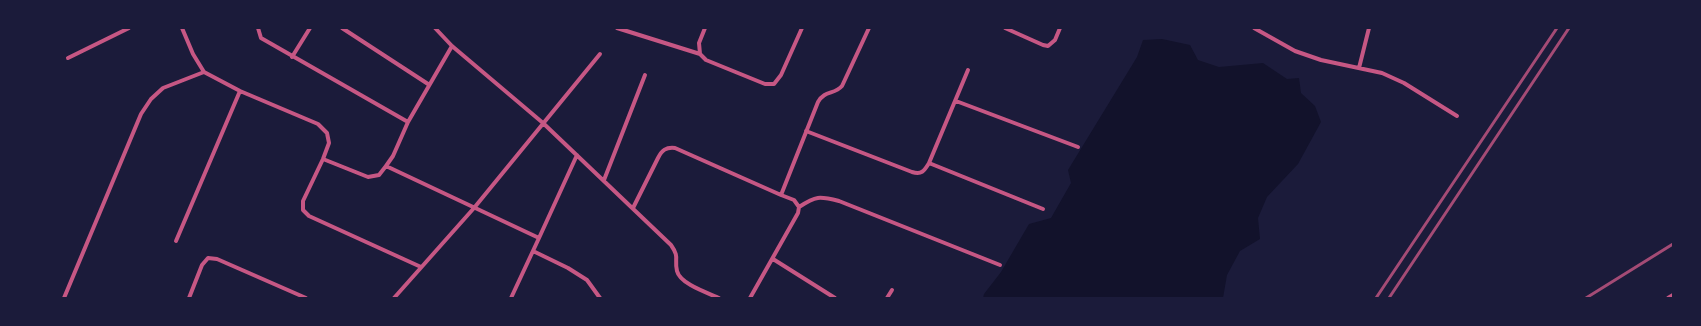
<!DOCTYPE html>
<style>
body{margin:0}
#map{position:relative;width:1701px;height:326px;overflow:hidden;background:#1b1b3a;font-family:"Asap Condensed",sans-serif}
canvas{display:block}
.frame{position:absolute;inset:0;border:29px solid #1b1b3a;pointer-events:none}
</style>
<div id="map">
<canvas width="1701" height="326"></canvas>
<div class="frame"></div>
</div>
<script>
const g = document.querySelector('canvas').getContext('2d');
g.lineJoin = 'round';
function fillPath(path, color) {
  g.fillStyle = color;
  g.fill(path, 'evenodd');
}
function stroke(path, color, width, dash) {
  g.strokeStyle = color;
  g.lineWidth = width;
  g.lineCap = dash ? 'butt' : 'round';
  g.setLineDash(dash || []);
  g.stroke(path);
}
const water = new Path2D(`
 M1162,39L1190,45L1198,60L1219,67L1263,63L1287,79L1299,78L1301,93L1315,106L1321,122L1298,164L1267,197L1258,218L1260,239L1240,251L1227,275L1223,298H983L984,294L1001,272L1029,224L1051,218L1071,183L1068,170L1137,57L1143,40Z`);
const minor = new Path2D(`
 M182,28L193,54L204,72L240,91L318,124L327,133L329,143L323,159L303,201V210L309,216L421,267
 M258,28L261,38L408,122L452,46
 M342,28L428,84
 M435,28L452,46L543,123L671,245C680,258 674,258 677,271C680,284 708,293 719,298
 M617,28L700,54
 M705,28L699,43L700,54L706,60L765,84H774L781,75L802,28
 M1005,28L1043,45L1048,46L1055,40L1060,28
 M1254,28L1295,51L1321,60L1382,73L1404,83L1457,116
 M292,57L310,28
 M68,58L129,28
 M1359,68L1369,28
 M956,101L1078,147
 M408,122L393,156L386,166L539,238L511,298
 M806,131L912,172C922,175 924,171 929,163L968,70
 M323,159L368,177L379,175L386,166
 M929,163L1043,209
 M604,180L645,75
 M799,207C816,196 819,196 839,201L1000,265
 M633,208L658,158C662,150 666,147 675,148L781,195
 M539,238L577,155
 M176,241L240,91
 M533,251L568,268L587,280L600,298
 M773,259L835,298
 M64,298L141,114L151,99L163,88L204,72
 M189,298L202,265L208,258L217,259L306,298
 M394,298L474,208L600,54
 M750,298L798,213L799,207L794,200L781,195L818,102C825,90 834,95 842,86L869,28
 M887,298L892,290
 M1668,298L1673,295`);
const rail = new Path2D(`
 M1376,298L1557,28
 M1389,298L1569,28
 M1586,298L1673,244`);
fillPath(water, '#12122b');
stroke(minor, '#c65784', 4);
stroke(rail, '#a44b75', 3);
</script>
